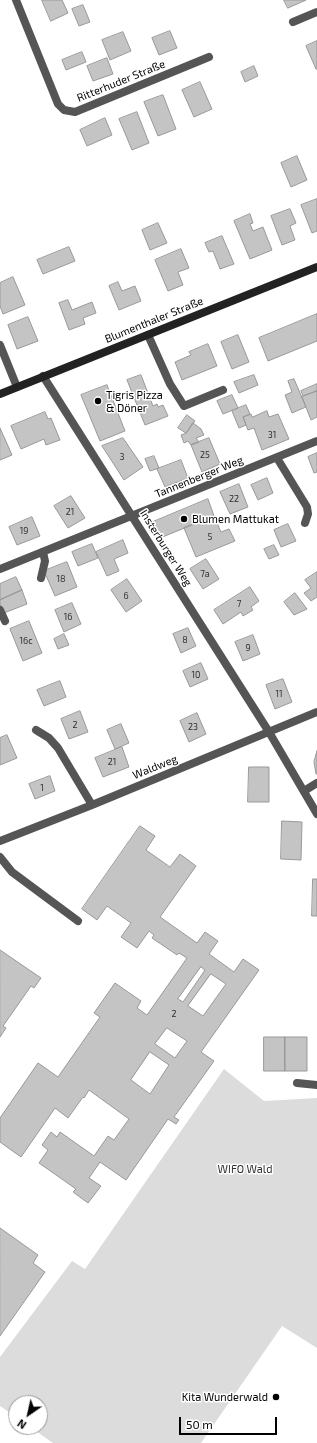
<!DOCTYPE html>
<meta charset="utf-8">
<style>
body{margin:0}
#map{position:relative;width:317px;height:1443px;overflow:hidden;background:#fff;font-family:"Exo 2",sans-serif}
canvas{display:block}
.north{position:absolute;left:8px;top:1395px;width:40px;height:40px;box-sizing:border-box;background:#fff;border:1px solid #999;border-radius:50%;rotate:214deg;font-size:11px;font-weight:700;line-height:16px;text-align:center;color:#000}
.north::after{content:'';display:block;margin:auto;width:14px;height:18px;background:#000;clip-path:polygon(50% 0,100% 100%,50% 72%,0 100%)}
.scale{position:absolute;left:179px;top:1417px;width:98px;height:18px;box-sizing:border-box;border:2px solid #000;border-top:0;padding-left:5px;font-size:12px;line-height:14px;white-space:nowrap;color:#000;-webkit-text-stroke:3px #fff;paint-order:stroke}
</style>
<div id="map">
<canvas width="317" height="1443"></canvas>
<div class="north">N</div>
<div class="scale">50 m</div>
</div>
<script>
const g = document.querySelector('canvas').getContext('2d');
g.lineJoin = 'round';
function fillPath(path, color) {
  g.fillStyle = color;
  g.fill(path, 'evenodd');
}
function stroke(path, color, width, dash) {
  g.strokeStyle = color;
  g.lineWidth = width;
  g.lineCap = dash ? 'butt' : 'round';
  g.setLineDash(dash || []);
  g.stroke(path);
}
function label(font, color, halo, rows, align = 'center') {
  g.font = font + ' "Exo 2",sans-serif';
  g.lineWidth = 3;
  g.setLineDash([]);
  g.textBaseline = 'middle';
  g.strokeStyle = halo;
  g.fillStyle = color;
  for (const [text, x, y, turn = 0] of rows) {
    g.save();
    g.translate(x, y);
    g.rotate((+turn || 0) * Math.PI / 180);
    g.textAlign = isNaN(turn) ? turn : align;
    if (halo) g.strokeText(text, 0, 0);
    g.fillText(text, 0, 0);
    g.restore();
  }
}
const green = new Path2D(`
 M224,1069L264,1101L317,1098V1348L282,1326L201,1443H53L30,1427H40V1403H16V1417L0,1406V1357L72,1261L85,1269Z`);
const building = new Path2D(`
 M42,0H62L68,13L51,21Z
 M284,0H306L288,8Z
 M83,5L90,22L79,26L72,9Z
 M170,31L177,48L159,55L152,38Z
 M123,32L131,51L110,60L102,40Z
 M317,41V69H316L306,46Z
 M82,52L86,62L66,70L62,60Z
 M107,58L113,74L93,81L87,66Z
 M254,66L258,76L245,82L241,72Z
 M200,82L212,109L194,117L182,90Z
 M163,95L176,129L158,136L144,102Z
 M137,112L149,143L132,150L119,119Z
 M105,118L112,135L87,146L80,130Z
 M297,156L307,180L291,187L281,163Z
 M317,199V231L312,233L301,205Z
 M290,209L296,223L290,226L295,240L282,245L271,216Z
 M250,214L253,223L250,224L253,231L263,227L272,250L250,259L234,221Z
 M158,223L167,243L150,250L142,230Z
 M222,236L234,264L220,269L213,251L209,252L205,243Z
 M69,247L75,261L43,274L37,260Z
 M181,249L189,268L178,272L183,285L168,291L155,260Z
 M13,277L25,305L3,314L0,306V283Z
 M118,282L122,291L135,286L141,301L119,310L109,286Z
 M68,300L72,310L92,302L96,313L83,318L85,324L69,330L59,303Z
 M317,314V341L268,361L259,338Z
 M28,317L38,341L17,349L8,325Z
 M238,335L249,362L232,369L221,342Z
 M208,344L217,366L182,380L175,362L191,355L189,352Z
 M141,375L153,406L157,404L158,407L163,405L168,416L145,425L127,380Z
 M254,375L258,385L239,393L234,382Z
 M294,379L306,407L292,413L285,395L292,392L288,381Z
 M317,384V391L303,396L301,391Z
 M107,385L125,431L100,441L81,395Z
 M317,391V417L311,420L302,397Z
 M232,395L238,408L223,414L217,401Z
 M246,405L250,414L243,417L246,425L239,428L232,411Z
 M267,411L269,417L278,414L289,439L262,450L254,428L248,430L243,417L251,414L252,417Z
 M45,412L48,419L51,418L60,440L46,445L44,439L21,449L11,426Z
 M187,415L195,421L186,433L178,428Z
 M193,423L201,429L204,435L196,438L199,442L191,445L188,441L184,443L181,435L186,433Z
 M0,428L12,455L0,460Z
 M123,438L143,467L124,480L102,446Z
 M209,438L220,464L202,472L191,445Z
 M317,453V472L314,473L308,457Z
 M154,456L159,468L150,471L145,459Z
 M181,460L188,478L165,487L157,469Z
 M267,478L273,493L258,500L251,485Z
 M239,484L248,507L230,514L220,492Z
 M71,496L85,518L68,528L54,506Z
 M208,499L214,516L160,538L153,522Z
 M214,516L221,532L229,529L235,541L196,557L184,528Z
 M32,517L40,536L17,545L9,527Z
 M288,524L296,541L281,547L274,530Z
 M123,540L128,553L114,559L119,571L107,576L96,552Z
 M92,544L98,558L78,566L72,552Z
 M274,545L279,555L269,559L264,549Z
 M206,559L219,579L203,589L190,569Z
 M67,562L77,587L55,596L44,571Z
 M317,572V597L311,601L304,593L311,588L305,580Z
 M16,577L22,590L0,600V584Z
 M127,579L142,601L126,612L111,590Z
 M250,587L259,601L251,607L253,610L243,616L241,612L223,624L214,610Z
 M22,590L27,604L4,613L0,604V600Z
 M295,593L307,609L294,615L284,602Z
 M72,603L81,624L64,632L55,610Z
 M29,621L42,653L23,661L10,629Z
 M188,628L196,646L181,653L173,634Z
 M64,634L69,645L58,649L54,639Z
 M253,635L260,654L243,661L235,642Z
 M201,663L208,679L190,687L183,671Z
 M283,679L292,702L275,709L266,685Z
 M60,681L66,697L44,706L37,690Z
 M80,711L88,732L69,739L61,719Z
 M197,713L206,734L189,742L180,721Z
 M121,724L129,743L115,749L107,730Z
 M7,735L17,758L0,765V738Z
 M122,747L129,767L103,777L95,758Z
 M317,751V774H316L314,762Z
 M249,767H269V802H248Z
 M50,776L55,791L35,799L29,784Z
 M282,821L302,822L301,860L281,859Z
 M140,826L155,836L146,850L170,867L180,854L196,866L160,917L197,943L205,932L218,941L209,954L234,972L243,959L259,970L201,1052L214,1061L174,1117L179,1120L176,1124L168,1119L126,1180L100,1162L89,1178L101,1186L88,1203L73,1192L76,1189L39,1163L48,1150L42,1145L51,1132L57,1137L60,1132L94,1156L108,1136L114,1140L129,1119L89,1090L84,1098L83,1097L68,1118L55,1108L21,1157L0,1142V1118L38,1063L58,1077L100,1017L94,1013L115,983L141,1001L137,1008L147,1015L187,958L179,953L177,955L152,938L154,935L149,931L137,948L121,937L131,923L107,906L97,920L82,909ZM201,967L205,970L183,1002L178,999ZM211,974L226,984L203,1016L188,1006ZM167,1028L187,1041L175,1058L155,1044ZM150,1052L169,1065L150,1094L131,1080Z
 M313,879H317V916H312Z
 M0,950L41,978L34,988L31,986L3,1026L6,1028L0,1037Z
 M264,1037H285V1071H264Z
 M285,1037H307V1071H285Z
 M0,1228L38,1255L33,1263L45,1272L0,1336Z`);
const lane = new Path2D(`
 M148,335L170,384L184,406L223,390
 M41,578L45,561L43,552
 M0,610L5,621
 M304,791L317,783
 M0,857L12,872L78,921
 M297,1083L317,1085`);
const street = new Path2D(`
 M16,0L58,104L64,110L75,112L209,57
 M293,22L317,12
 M0,345L17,387
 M43,376L269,732L317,814
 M277,458L307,507L308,514L305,523
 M0,569L317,441
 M36,730L49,738L58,748L92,805
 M0,841L92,805L317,712`);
const secondary = new Path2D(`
 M0,394L317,267`);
const markers = [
 [98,401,4,"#000"],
 [184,519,4,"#000"],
 [276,1397,4,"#000"]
];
const numberNames = [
 ["31",272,435],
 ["25",205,455],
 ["3",122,457],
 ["22",234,499],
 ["21",70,512],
 ["19",24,531],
 ["5",210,537],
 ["7a",205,574],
 ["18",61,579],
 ["6",126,596],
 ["7",239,604],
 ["16",68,617],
 ["8",185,640],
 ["16c",26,641],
 ["9",248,648],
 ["10",196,675],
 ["11",279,694],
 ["2",75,725],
 ["23",193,727],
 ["21",112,762],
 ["1",42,788],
 ["2",174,1014]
];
const streetNames = [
 ["Ritterhuder Straße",121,81,-22],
 ["Blumenthaler Straße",154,320,-22],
 ["Tannenberger Weg",199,477,-22],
 ["Insterburger Weg",166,548,58],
 ["Waldweg",155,767,-22]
];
const poiNames = [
 ["Tigris Pizza",106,395],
 ["& Döner",106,408],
 ["Blumen Mattukat",192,519],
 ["Kita Wunderwald",268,1397,"right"]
];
const parkNames = [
 ["WIFO Wald",245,1169]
];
fillPath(green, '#dcdcdc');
fillPath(building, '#c4c4c4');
stroke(building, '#999', 1);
stroke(lane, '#555', 8);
stroke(street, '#555', 8);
stroke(secondary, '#222', 8);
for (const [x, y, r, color] of markers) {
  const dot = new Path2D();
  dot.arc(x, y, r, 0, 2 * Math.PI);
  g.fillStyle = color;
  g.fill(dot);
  stroke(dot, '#fff', 1.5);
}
label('9px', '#313131', null, numberNames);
label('11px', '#000', '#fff', streetNames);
label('11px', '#000', '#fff', poiNames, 'left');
label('11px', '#333', '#fff', parkNames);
</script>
